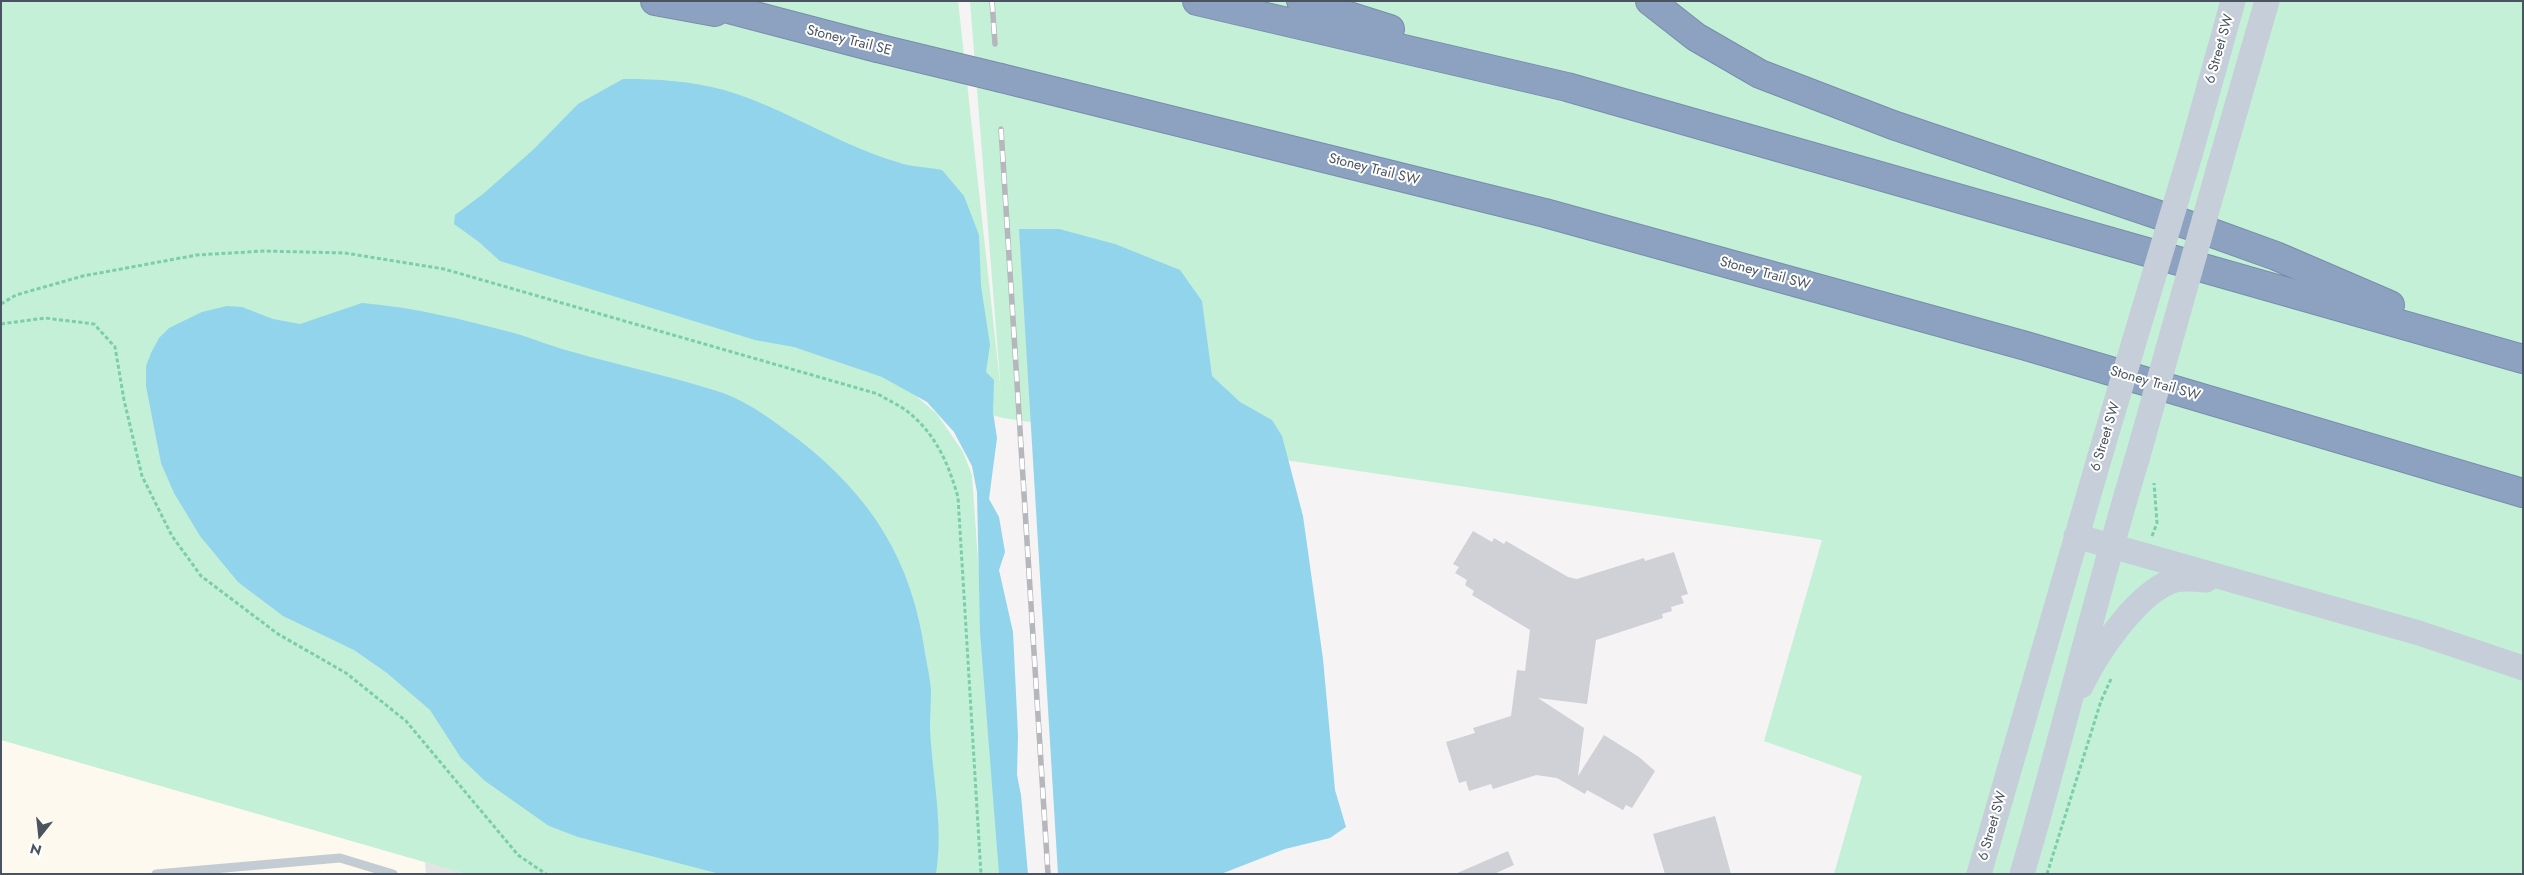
<!DOCTYPE html>
<style>
body{margin:0}
#map{position:relative;width:2524px;height:875px;overflow:hidden;background:#f5f3f3;font-family:Jost,sans-serif}
canvas{display:block}
.frame{position:absolute;inset:0;border:2px solid #4a5460;pointer-events:none}
.north{position:absolute;left:15px;top:810px;width:50px;height:50px;-webkit-text-stroke:4px #fff;paint-order:stroke;rotate:196deg;font-size:14px;font-weight:700;line-height:20px;text-align:center;color:#4a5460}
.north::after{content:'';display:block;margin:auto;width:18px;height:22px;background:#4a5460;clip-path:polygon(50% 0,100% 100%,50% 72%,0 100%)}
</style>
<div id="map">
<canvas width="2524" height="875"></canvas>
<div class="frame"></div>
<div class="north">N</div>
</div>
<script>
const g = document.querySelector('canvas').getContext('2d');
g.lineJoin = 'round';
function fillPath(path, color) {
  g.fillStyle = color;
  g.fill(path, 'evenodd');
}
function stroke(path, color, width, dash) {
  g.strokeStyle = color;
  g.lineWidth = width;
  g.lineCap = dash ? 'butt' : 'round';
  g.setLineDash(dash || []);
  g.stroke(path);
}
function label(font, color, halo, rows, align = 'center') {
  g.font = font + ' Jost,sans-serif';
  g.lineWidth = 4;
  g.setLineDash([]);
  g.textBaseline = 'middle';
  g.strokeStyle = halo;
  g.fillStyle = color;
  for (const [text, x, y, turn = 0] of rows) {
    g.save();
    g.translate(x, y);
    g.rotate((+turn || 0) * Math.PI / 180);
    g.textAlign = isNaN(turn) ? turn : align;
    if (halo) g.strokeText(text, 0, 0);
    g.fillText(text, 0, 0);
    g.restore();
  }
}
const commercial = new Path2D(`
 M1,740L425,862L426,874H1Z`);
const education = new Path2D(`
 M425,862L466,874H426Z`);
const green = new Path2D(`
 M1,1H958L1001,392L970,1H2523V874H1834L1862,776L1764,741L1822,540L1003,418L910,391L937,414L963,452L972,475L1000,874H466L1,740Z`);
const water = new Path2D(`
 M623,79C657,79 691,81 724,90C785,108 837,144 897,162C911,167 927,167 942,170L964,196L979,235L981,286L990,345L986,372L994,380L993,412L997,438L989,499L999,517L1005,552L999,570L1013,632L1018,735L1017,775L1021,795L1028,874H999L980,632L977,492L972,466L954,432L927,402L882,377L794,347L755,340L500,261L479,242L454,224L455,215L483,194L534,149L578,104Z
 M1019,229H1059L1115,244L1180,270L1202,301L1212,376L1240,402L1272,420L1282,436L1303,516L1323,659L1335,790L1346,827L1330,838L1285,849L1221,874H1058Z
 M362,303C413,307 465,320 514,333C534,339 553,347 573,352C622,366 674,377 723,393C751,403 776,423 799,440C872,497 912,561 925,653C927,665 930,678 931,690C931,703 930,715 930,728C932,777 944,825 936,874H720L578,837L549,826L485,781L461,758L430,710L387,673L354,650L283,616L238,582L200,536L174,493L161,463L146,386V366L151,353L159,338L169,328L202,312L227,306L242,307L273,319L300,324Z`);
const building = new Path2D(`
 M1473,531L1492,542L1494,538L1504,544L1506,541L1568,577L1577,579L1644,558L1645,561L1674,552L1688,594L1681,596L1684,603L1671,607L1672,611L1662,614L1663,618L1596,640L1587,704L1538,698L1584,728L1578,776L1604,735L1639,757L1655,771L1632,808L1626,805L1623,810L1587,790L1585,794L1557,778L1536,775L1493,789L1491,784L1469,791L1466,781L1459,783L1446,742L1475,733L1473,728L1511,716L1517,670L1525,671L1530,630L1472,595L1474,591L1465,585L1467,580L1455,573L1459,567L1453,564Z
 M1715,816L1731,874H1665L1653,834Z
 M1508,851L1514,865L1494,874H1455Z`);
const path = new Path2D(`
 M1,304L16,295L83,276L197,255L264,251L345,253L444,269L878,394C889,401 904,407 914,417C938,439 949,466 958,497L981,874
 M1,324L45,318L94,324L115,347L124,400L142,476L172,536L201,576L278,634L346,673L406,721L518,855L546,874
 M2152,536L2157,523L2154,483
 M2047,874L2101,701L2111,679`);
const lane = new Path2D(`
 M156,874L340,858L393,874`);
const secondary = new Path2D(`
 M2190,155L2233,1
 M2220,164L2267,1
 M2076,536L2419,633L2523,668
 M2081,686C2097,653 2138,591 2175,580C2185,578 2196,579 2206,580
 M1979,874L2102,449
 M2022,874C2063,736 2095,597 2137,459`);
const highway = new Path2D(`
 M655,1L715,12
 M698,1L877,48
 M1197,1L1567,87L2523,359
 M1301,1L1390,29
 M1650,1L1696,37L1760,74L1893,125L2215,234L2276,256L2390,305
 M1001,78L1545,213L2026,346L2523,493`);
const rail = new Path2D(`
 M992,1L995,44
 M1001,129L1048,874`);
const secondaryBridge = new Path2D(`
 M2102,449L2190,155
 M2137,459L2220,164`);
const highwayBridge = new Path2D(`
 M877,48L1001,78`);
const streetNames = [
 ["Stoney Trail SE",849,41,14],
 ["6 Street SW",2220,49,-74],
 ["Stoney Trail SW",1374,170,14],
 ["Stoney Trail SW",1765,274,15],
 ["Stoney Trail SW",2155,384,16],
 ["6 Street SW",2106,437,-73],
 ["6 Street SW",1993,826,-74]
];
fillPath(commercial, '#fdf9ee');
fillPath(education, '#e5e4e5');
fillPath(green, '#c3f0d7');
fillPath(water, '#91d4ec');
fillPath(building, '#cfd1d6');
stroke(highway, '#778dab', 30);
stroke(path, '#7bceaa', 3, [4, 2.5]);
stroke(lane, '#c4ccd3', 9);
stroke(secondary, '#c6ceda', 25);
stroke(highway, '#8ca2c0', 28);
stroke(rail, '#b5b7bc', 5.5);
stroke(rail, '#fff', 4, [11]);
stroke(highwayBridge, '#778dab', 30, []);
stroke(secondaryBridge, '#c6ceda', 25);
stroke(highwayBridge, '#8ca2c0', 28);
label('14px', '#4a5460', '#fff', streetNames);
</script>
